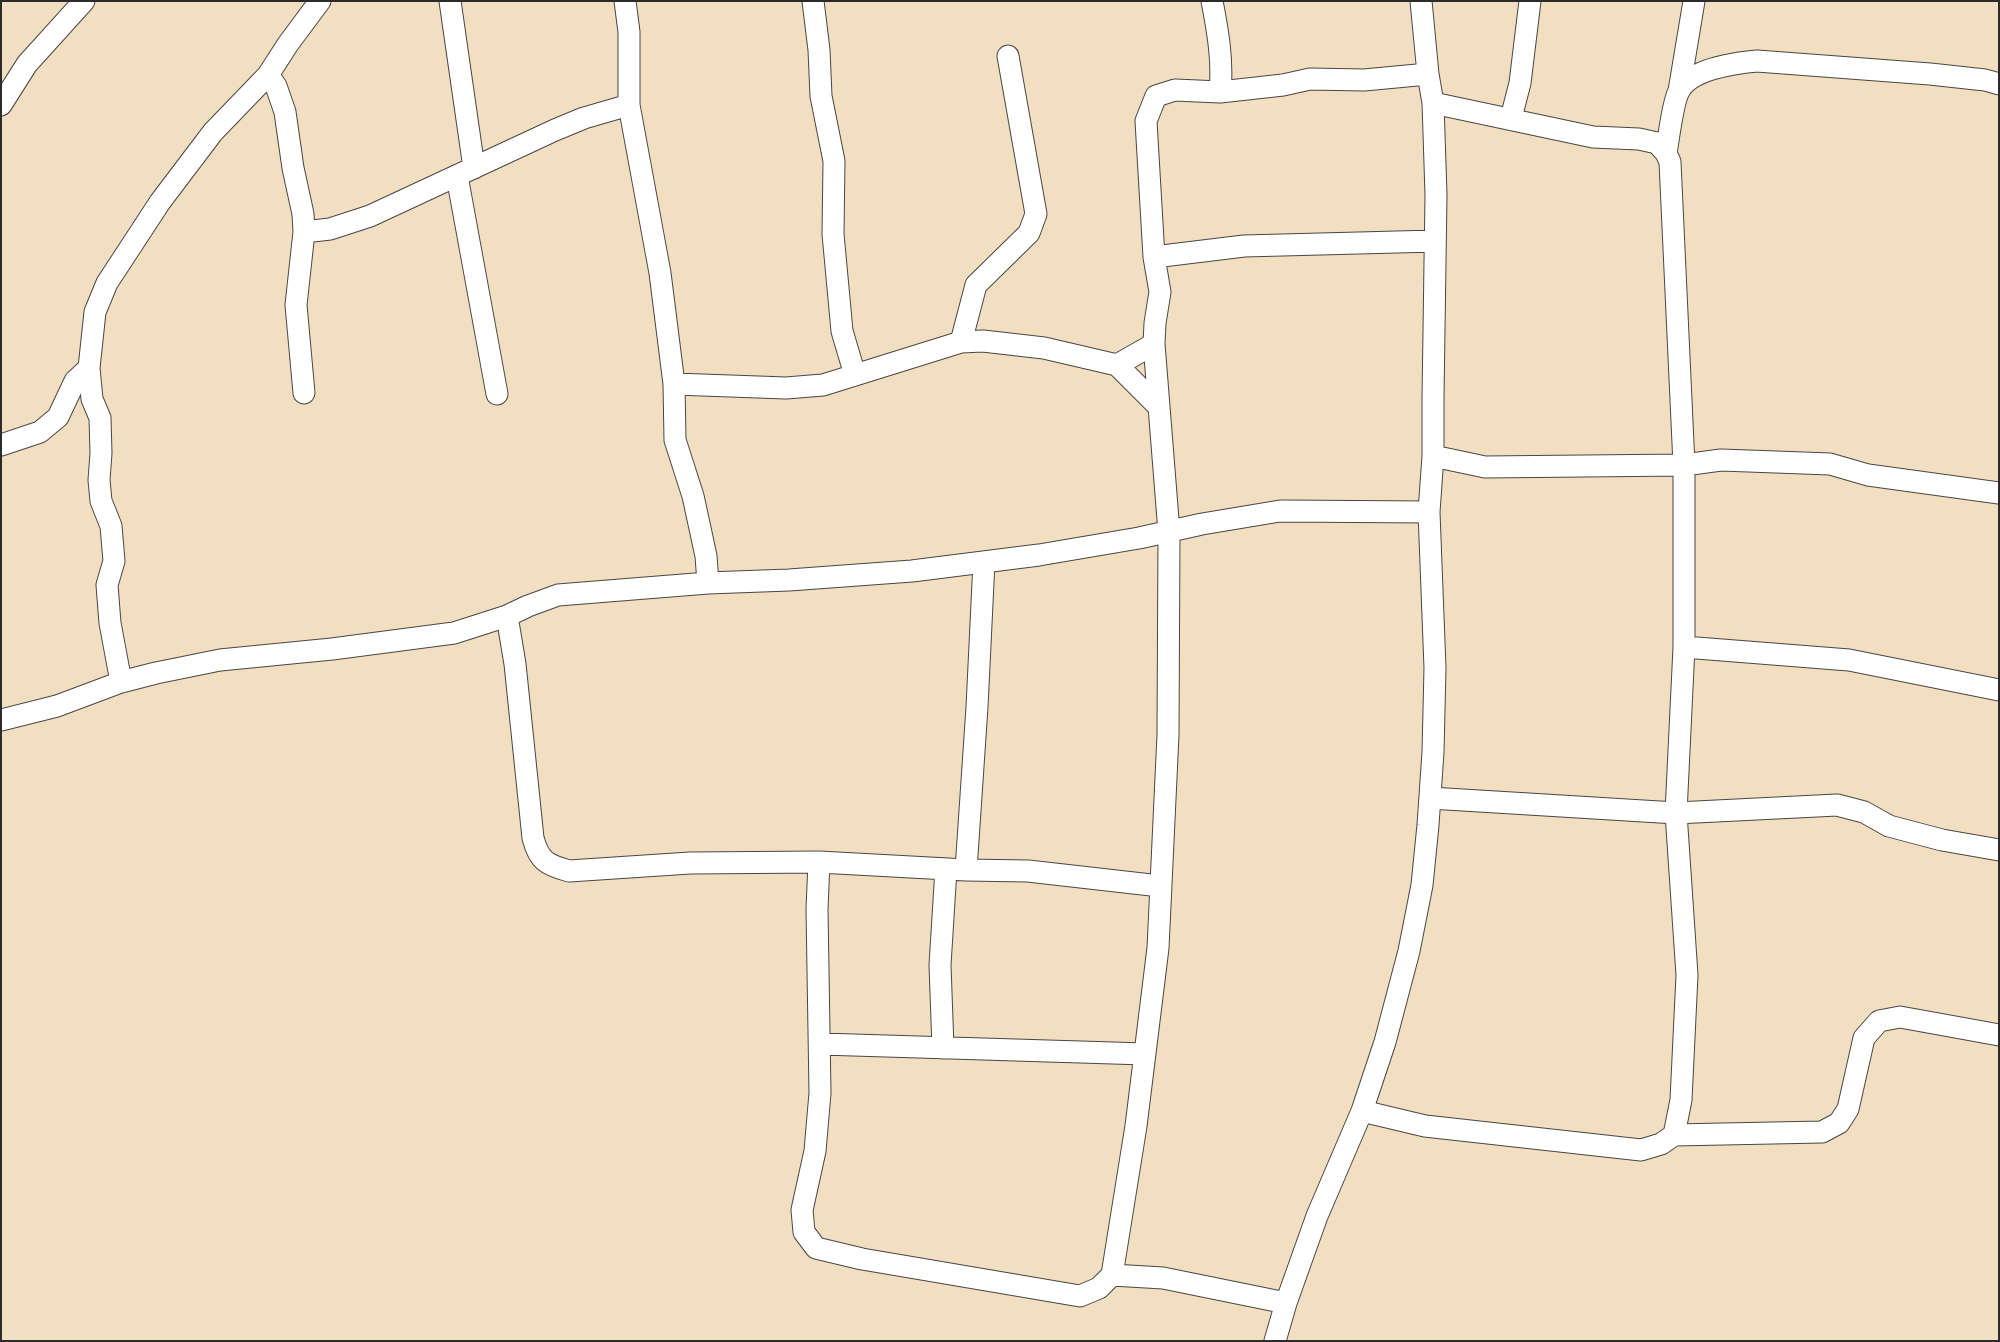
<!DOCTYPE html>
<style>
body{margin:0}
#map{position:relative;width:2000px;height:1342px;overflow:hidden;background:#f2dfc1;font-family:"Libre Bodoni",serif}
canvas{display:block}
.frame{position:absolute;inset:0;border:2px solid #2b2b2b;pointer-events:none}
</style>
<div id="map">
<canvas width="2000" height="1342"></canvas>
<div class="frame"></div>
</div>
<script>
const g = document.querySelector('canvas').getContext('2d');
g.lineJoin = 'round';
function stroke(path, color, width, dash) {
  g.strokeStyle = color;
  g.lineWidth = width;
  g.lineCap = dash ? 'butt' : 'round';
  g.setLineDash(dash || []);
  g.stroke(path);
}
const street = new Path2D(`
 M450,1L474,168
 M625,1L629,32V105L660,273L674,384L675,440L693,496L706,556L708,583
 M813,1L819,50L821,96L834,161L833,234L842,331L855,375
 M1212,1C1218,32 1223,61 1220,92
 M268,75L276,86L285,112L293,168L303,214L304,232L296,305L304,393
 M1679,91L1694,1
 M1,105L27,64L84,1
 M1511,118L1520,83L1530,1
 M1666,153C1669,137 1672,107 1678,93C1688,69 1735,63 1757,61L1930,74L1985,80L1999,84
 M457,176L497,394
 M304,232L330,229L370,216L555,130L584,118L629,105
 M1154,257L1146,121L1156,96L1175,90L1220,92L1283,85L1310,79L1364,80L1428,74
 M961,342L976,285L1029,233L1036,214L1008,56
 M1117,365L1154,344
 M89,368L92,399L100,418L101,453L99,480L101,501L111,526L114,561L107,585L110,623L121,682L156,673L220,660L332,649L454,633L507,616L528,606L558,595L708,583L789,580L912,571L1039,555L1139,538L1202,524L1280,511L1429,512
 M674,384L786,388L823,385L961,342L983,341L1044,348L1117,365L1159,407
 M1,445L40,432L58,417L75,381L89,368L95,312L107,283L160,202L213,132L268,75L288,44L320,1
 M1433,456L1485,467L1684,465L1721,460L1830,464L1868,475L1999,493
 M507,616L515,664L533,838C539,861 547,865 569,871L690,863L819,862L966,870L1028,871L1160,886
 M1684,647L1849,660L1999,690
 M1,720L57,706L121,682
 M1430,798L1676,813L1837,805L1864,812L1889,826L1942,840L1999,850
 M819,862L817,909L820,1093L815,1151L802,1210L804,1232L816,1248L862,1259L1080,1296L1099,1288L1112,1275
 M966,870L977,707L984,562
 M821,1044L1145,1054
 M943,1048L940,965L946,869
 M1362,1111L1425,1126L1641,1150L1661,1144L1674,1135L1681,1100L1687,975L1676,813L1684,647V465L1670,162L1666,153L1657,143L1639,139L1593,137L1433,103
 M1674,1135L1822,1132L1839,1123L1848,1109L1864,1038L1879,1021L1900,1017L1999,1035
 M1286,1303L1163,1278L1112,1275L1136,1126L1158,948L1168,735L1169,532L1154,344L1155,323L1160,292L1154,257L1244,246L1435,241
 M1275,1341L1286,1303L1317,1216L1362,1111L1385,1042L1409,951L1422,885L1428,825L1433,752L1435,668L1429,512L1433,456V398L1436,195L1433,103L1428,74L1421,1`);
stroke(street, '#494642', 23);
stroke(street, '#fff', 21);
</script>
